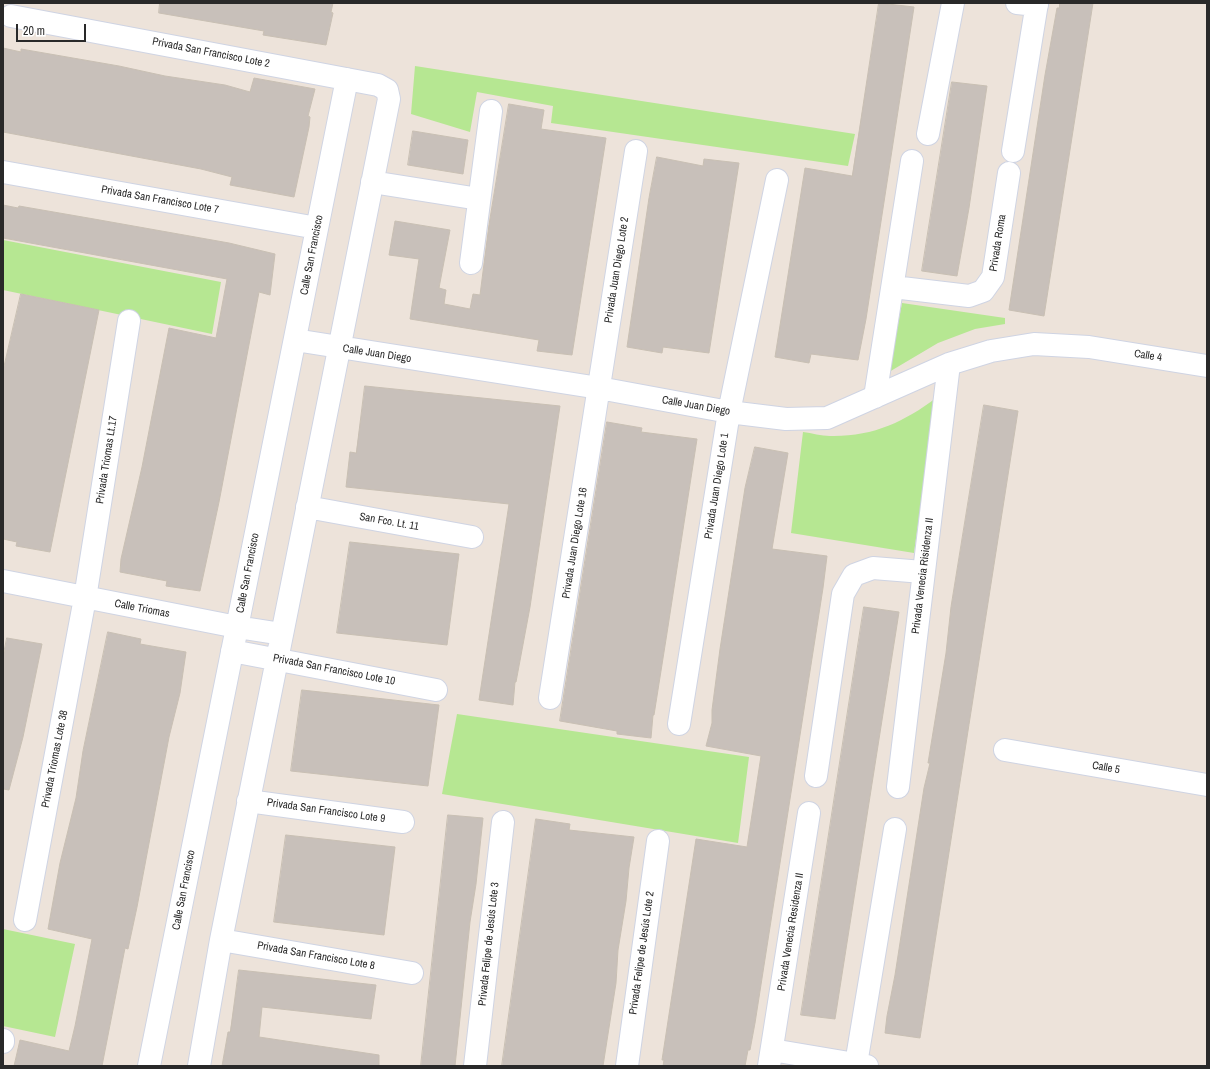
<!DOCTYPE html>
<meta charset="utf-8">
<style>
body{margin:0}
#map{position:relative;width:1210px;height:1069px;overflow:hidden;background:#ede3da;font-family:"Archivo Narrow",sans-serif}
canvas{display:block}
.frame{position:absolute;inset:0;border:4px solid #292929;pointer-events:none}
.scale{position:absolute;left:16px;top:24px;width:70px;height:18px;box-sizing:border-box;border:2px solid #292929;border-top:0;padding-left:5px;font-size:12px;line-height:14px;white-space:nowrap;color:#292929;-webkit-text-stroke:3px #fff;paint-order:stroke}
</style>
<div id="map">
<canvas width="1210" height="1069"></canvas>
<div class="frame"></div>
<div class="scale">20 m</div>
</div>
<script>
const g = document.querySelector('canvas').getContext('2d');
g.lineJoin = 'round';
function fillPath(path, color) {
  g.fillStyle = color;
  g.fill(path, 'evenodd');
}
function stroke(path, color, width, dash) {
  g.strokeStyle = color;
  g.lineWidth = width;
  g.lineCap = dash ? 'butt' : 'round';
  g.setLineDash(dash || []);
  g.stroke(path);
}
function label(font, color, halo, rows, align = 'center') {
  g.font = font + ' "Archivo Narrow",sans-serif';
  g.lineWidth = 3.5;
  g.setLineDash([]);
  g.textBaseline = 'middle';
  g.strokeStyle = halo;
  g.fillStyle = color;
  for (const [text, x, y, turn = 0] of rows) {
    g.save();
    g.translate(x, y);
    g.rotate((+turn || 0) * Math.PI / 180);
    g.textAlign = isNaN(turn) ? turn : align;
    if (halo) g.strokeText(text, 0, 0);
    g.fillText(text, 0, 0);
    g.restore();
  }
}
const green = new Path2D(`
 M415,66L855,134L848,166L551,123L553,106L477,92L470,132L411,114Z
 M3,240L221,282L212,334L3,290Z
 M902,303L1005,318V324L975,329L938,343L889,372Z
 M936,398L914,553L791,533L803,432C812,433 821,436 830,436C872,437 904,422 936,398Z
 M457,714L749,757L738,843L442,794Z
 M3,929L75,944L55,1037L3,1026Z`);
const building = new Path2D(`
 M160,3H333L331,12L333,13L326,45L263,35L264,31L159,13Z
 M879,3L914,7L866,319L858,360L811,354L809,363L775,357L805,168L852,176Z
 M1060,3H1093L1044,316L1009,310L1045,75L1057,8H1059Z
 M3,48L21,52V49L119,66L165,76L225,85L250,92L254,78L315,89L308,116L310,117L309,127L294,197L230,185L232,177L201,169L3,132Z
 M952,82L987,86L969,208L957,276L922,271Z
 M509,104L544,110L541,129L606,138L572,355L537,351L539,340L410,319L419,259L389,255L395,221L450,230L439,288L446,290L444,304L470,309L473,294L480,295L489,225Z
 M413,131L468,140L463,174L408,165Z
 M657,157L703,166L704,159L739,163L709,353L663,347L662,353L627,347L649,198Z
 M3,205L18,208L19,206L94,219L229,243L275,254L270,295L259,292L219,502L200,591L166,586L167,581L120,572L121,559L142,467L169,328L216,338L227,279L3,238Z
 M21,294L99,310L50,552L16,546L17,542L3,539V371Z
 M365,386L560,406L530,607L516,682H515L513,705L479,700L509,504L346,487L350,452L356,453Z
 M984,405L1018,411L920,1038L885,1033L887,1016L895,975L924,788L930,763H928L946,653L951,607Z
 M607,422L642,428L641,432L697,439L667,633L654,715H653L651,738L617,734V731L560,721Z
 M755,447L788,453L772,549L827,556L823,588L755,1023L750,1050H748L745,1066H663L664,1060H662L696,839L747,847L761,756L706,746L712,723V710L720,649L745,488Z
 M350,542L459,554L447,645L337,633Z
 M864,607L899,612L835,1019L801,1015Z
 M108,632L141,639L140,644L186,652L180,693L169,737L137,907L128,949L125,948L102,1066H14L20,1040L69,1051L75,1026L92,939L48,929L60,863L76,798L83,751Z
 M7,638L42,644L23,737L9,790L3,789V657Z
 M302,690L439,705L428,786L291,771Z
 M448,815L483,818L476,884L470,922L455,1066H421Z
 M536,819L570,824L569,830L634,837L629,868L626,901L618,950L616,983L603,1066H502Z
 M286,835L395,847L384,935L274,922Z
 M239,970L376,985L371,1019L262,1007L259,1037L379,1055V1066H222L228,1032H230Z`);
const minor = new Path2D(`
 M1017,3L1037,5
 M11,16L378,85L387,90L389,99L221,940L199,1066
 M928,134L953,3
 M1013,151L1037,3
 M3,172L317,228
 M372,182L479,199
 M471,263L491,111
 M893,287L969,296L983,291L993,277L1009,173
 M295,340L599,388L729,412L786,419L827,418L949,364L991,351L1034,344L1089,347L1207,366
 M875,397L912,161
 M307,507L472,537
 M3,581L237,627L282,634
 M232,651L436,690
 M550,698L636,151
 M679,724L729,412L777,180
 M1005,750L1207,785
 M816,776L843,594L854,575L873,568L923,572
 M898,787L949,364
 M248,801L403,822
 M25,920L85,598L129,321
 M221,940L412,973
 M3,1042V1040
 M772,1050L867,1066
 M856,1064L895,829
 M149,1066L347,79
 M475,1066L503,822
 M627,1066L658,841
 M769,1066L809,813`);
const streetNames = [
 ["Privada San Francisco Lote 2",211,53,11],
 ["Privada San Francisco Lote 7",160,200,10],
 ["Privada Roma",998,243,-81],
 ["Calle San Francisco",312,255,-79],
 ["Privada Juan Diego Lote 2",617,270,-81],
 ["Calle Juan Diego",377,354,9],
 ["Calle 4",1148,356,9],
 ["Calle Juan Diego",696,406,10],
 ["Privada Triomas Lt.17",107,460,-81],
 ["Privada Juan Diego Lote 1",717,486,-81],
 ["San Fco. Lt. 11",389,522,10],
 ["Privada Juan Diego Lote 16",575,543,-81],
 ["Calle San Francisco",248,573,-79],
 ["Privada Venecia Risidenza II",923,576,-83],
 ["Calle Triomas",142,609,11],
 ["Privada San Francisco Lote 10",334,670,11],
 ["Privada Triomas Lote 38",55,759,-79],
 ["Calle 5",1106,768,10],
 ["Privada San Francisco Lote 9",326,811,8],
 ["Calle San Francisco",184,890,-79],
 ["Privada Venecia Residenza II",791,932,-81],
 ["Privada Felipe de Jesús Lote 3",489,944,-84],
 ["Privada Felipe de Jesús Lote 2",642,953,-82],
 ["Privada San Francisco Lote 8",316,956,10]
];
fillPath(green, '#b6e792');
fillPath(building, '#c8c0ba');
stroke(building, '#c8bfb3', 1);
stroke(minor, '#cfd4e3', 24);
stroke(minor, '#fff', 22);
label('11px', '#292929', '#fff', streetNames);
</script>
